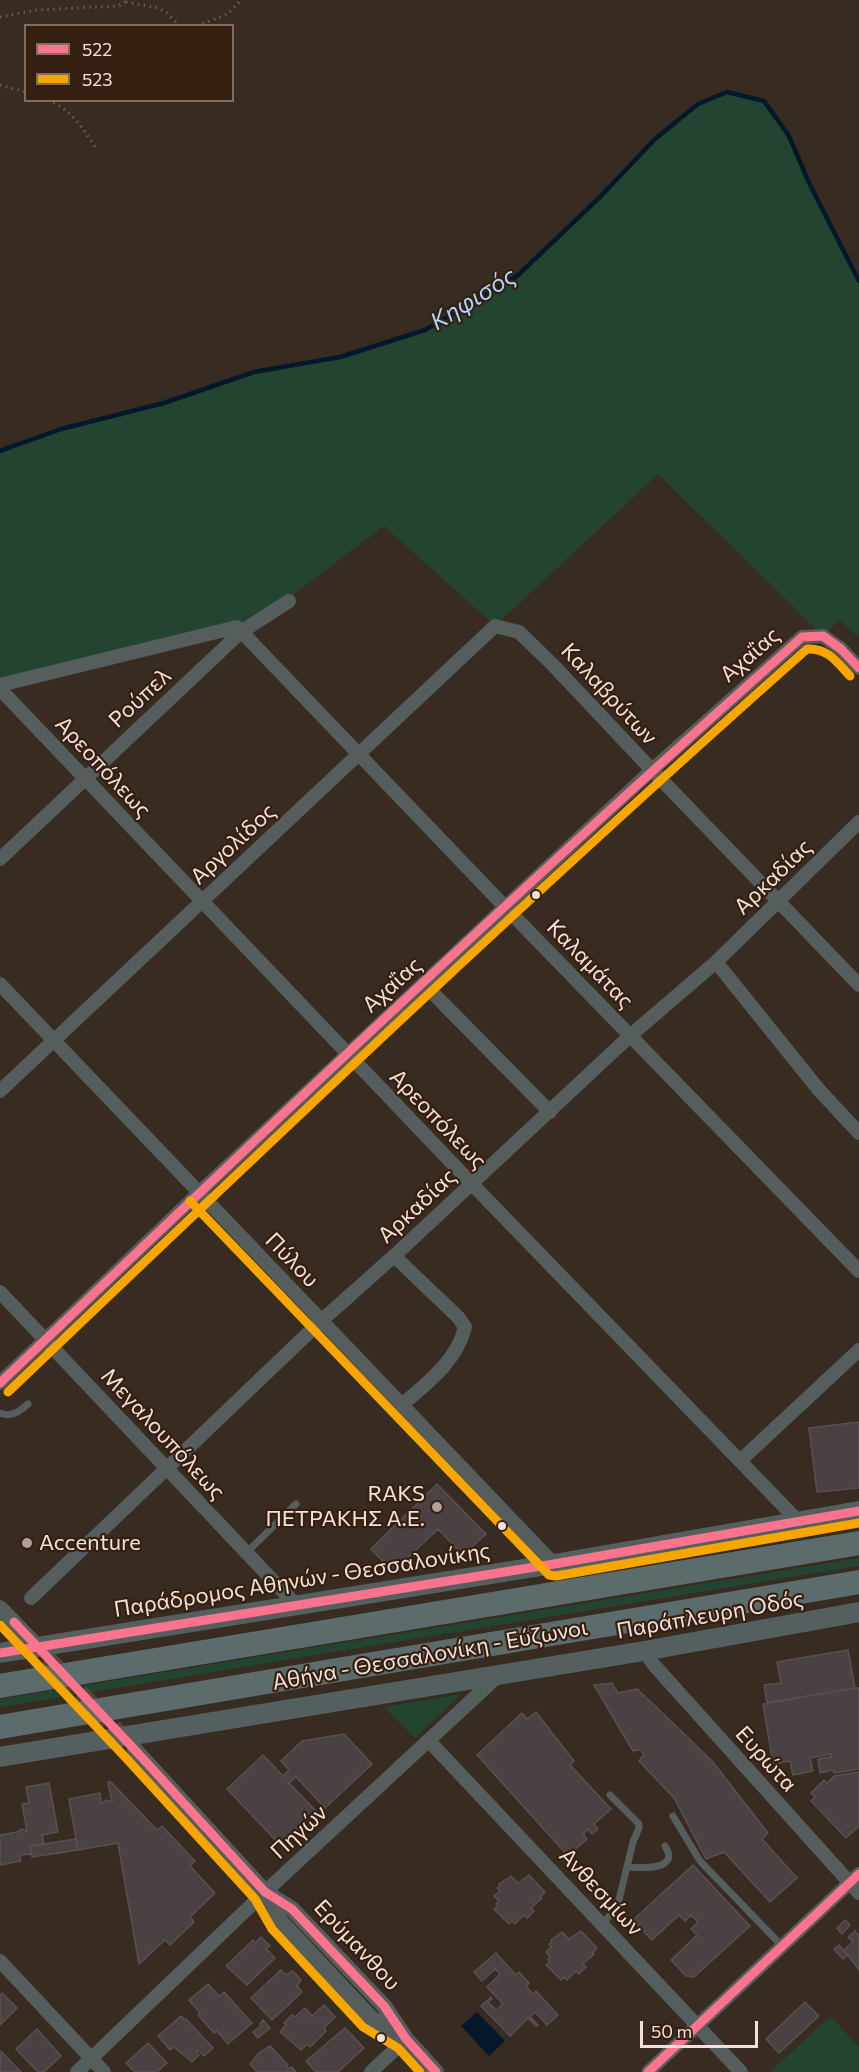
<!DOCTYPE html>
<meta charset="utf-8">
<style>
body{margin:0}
#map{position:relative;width:859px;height:2072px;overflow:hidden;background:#382b22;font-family:Commissioner,sans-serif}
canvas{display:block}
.legend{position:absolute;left:24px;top:24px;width:210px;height:78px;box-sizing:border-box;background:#351f10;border:2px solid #806d60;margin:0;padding:8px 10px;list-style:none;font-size:18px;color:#f1e1d8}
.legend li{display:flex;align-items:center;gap:12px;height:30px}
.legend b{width:30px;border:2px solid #806d60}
.scale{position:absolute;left:640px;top:2021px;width:118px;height:27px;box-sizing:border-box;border:3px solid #f1e1d8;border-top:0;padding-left:8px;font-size:18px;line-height:21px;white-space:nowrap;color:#f1e1d8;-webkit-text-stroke:4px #351f10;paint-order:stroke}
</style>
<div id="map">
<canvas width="859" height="2072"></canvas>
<ul class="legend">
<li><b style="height:8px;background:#fc738d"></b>522</li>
<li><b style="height:8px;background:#f7a600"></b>523</li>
</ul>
<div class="scale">50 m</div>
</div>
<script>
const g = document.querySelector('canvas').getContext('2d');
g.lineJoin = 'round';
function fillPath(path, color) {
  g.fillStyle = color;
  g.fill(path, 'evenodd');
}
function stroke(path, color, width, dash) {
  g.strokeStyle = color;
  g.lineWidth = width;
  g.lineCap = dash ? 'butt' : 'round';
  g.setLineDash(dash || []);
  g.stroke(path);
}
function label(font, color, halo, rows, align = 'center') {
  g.font = font + ' Commissioner,sans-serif';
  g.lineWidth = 4.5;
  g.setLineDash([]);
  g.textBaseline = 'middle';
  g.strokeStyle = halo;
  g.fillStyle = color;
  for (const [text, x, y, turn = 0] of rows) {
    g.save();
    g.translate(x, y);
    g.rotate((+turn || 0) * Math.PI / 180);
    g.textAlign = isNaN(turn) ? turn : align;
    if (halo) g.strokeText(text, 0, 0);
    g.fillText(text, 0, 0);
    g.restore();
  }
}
const green = new Path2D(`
 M727,92L764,101L789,136L809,183L859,281V637L839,620L823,636L658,474L495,626L384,526L243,633L0,680V451L61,429L164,403L254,372L340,357L425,330L516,277L600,197L655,139L698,104Z
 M859,1558V1566L0,1707V1699Z
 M461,1694L415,1738L384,1707Z
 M830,2016L859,2047V2072H770Z`);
const water = new Path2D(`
 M477,2012L505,2041L489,2056L461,2026Z`);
const stream = new Path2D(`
 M0,451L61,429L164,403L254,372L340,357L425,330L516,277L600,197L655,139L698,104L727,92L764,101L789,136L809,183L859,281`);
const building = new Path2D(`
 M859,1422V1488L817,1492L809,1428Z
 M437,1484L486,1534L463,1555L438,1529L393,1572L371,1549Z
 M848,1650L855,1688L767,1703L764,1685L781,1683L777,1662Z
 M612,1683L618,1693L637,1689L675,1725L712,1761L768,1833L762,1839L797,1878L770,1902L724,1852L706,1859L674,1798L639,1761L644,1754L640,1750L633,1751L594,1685Z
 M855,1688H859V1769L834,1773L833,1770L820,1773L818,1759L831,1757V1754L810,1758L813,1771L793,1775L790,1761L773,1764L763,1704Z
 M536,1712L574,1761L570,1765L611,1809L594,1824L598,1829L592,1834L588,1829L583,1834L587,1839L568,1856L477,1755L522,1713L527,1719Z
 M344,1734L372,1764L325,1808L296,1777L289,1783L318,1813L282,1847L227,1789L263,1755L283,1776L289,1770L281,1761L302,1741Z
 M859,1772V1826L846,1838L811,1801L815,1797L811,1793L824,1780L827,1783L834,1776Z
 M110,1781L157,1830L162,1826L195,1861L190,1866L215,1893L190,1917L194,1922L170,1945L165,1940L139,1964L118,1843L78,1850L76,1839L69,1799L100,1793L101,1804L106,1800L112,1802L108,1783Z
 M49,1783L58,1832L42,1835L44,1844L30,1846L31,1854L20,1855L21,1861L0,1865V1835L17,1832L22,1829L27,1831L22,1804L29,1803L26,1787Z
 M76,1839L78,1850L32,1857L30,1846Z
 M693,1865L750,1926L694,1977L686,1976L671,1960L697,1935L691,1929L698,1922L691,1915L685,1921L679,1915L652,1940L633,1920Z
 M529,1875L545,1892L540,1897L542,1898L531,1908L534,1911L527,1918L524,1915L515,1924L512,1921L509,1924L494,1909L498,1906L496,1904L499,1901L494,1896L500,1891L497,1888L500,1886L499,1884L511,1876L518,1883Z
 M845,1920L850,1925L842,1934L837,1928Z
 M581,1931L597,1948L592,1953L594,1954L583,1964L586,1967L579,1974L576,1971L567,1980L564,1977L561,1980L546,1965L550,1962L548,1960L550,1957L546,1952L551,1947L549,1944L552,1942L551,1940L562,1932L569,1939Z
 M855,1931L859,1936V1970L844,1950L853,1942L848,1937Z
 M261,1937L270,1946L266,1949L275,1958L247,1985L226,1966L253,1940L255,1943Z
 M839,1945L848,1955L843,1959L834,1949Z
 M496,1953L516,1975L519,1972L529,1983L526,1986L533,1994L536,1991L558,2015L547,2025L535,2012L530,2017L538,2025L536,2026L528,2018L510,2036L481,2006L491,1997L492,1999L488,2002L496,2010L503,2004L487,1987L500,1974L495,1969L482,1981L474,1972Z
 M281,1970L286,1975L293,1971L301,1980L297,1986L302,1992L272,2020L251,1998Z
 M208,1984L219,1996L224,1992L252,2023L228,2044L217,2031L214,2033L198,2015L200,2013L189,2000Z
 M2,1993L17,2008L0,2025V1996Z
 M805,2002L819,2016L779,2053L766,2039Z
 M324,2005L335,2017L324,2028L326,2031L310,2047L307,2044L301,2050L280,2032L286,2025L284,2023L292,2015L295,2017L305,2008L312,2016Z
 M181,2016L185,2020L186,2019L213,2048L204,2056L198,2050L196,2052L199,2055L192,2062L174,2047L170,2050L158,2036Z
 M263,2020L270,2028L258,2038L253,2032L261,2026L260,2024Z
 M345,2028L364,2048L338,2072H316L306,2061Z
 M37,2029L61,2056L44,2072H38L16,2049Z
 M148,2043L167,2063L157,2072H135L126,2063Z
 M270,2046L288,2065L286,2067L287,2069L292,2067L296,2072H257L250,2064L259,2053Z
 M1,2051L21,2072H0Z`);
const tertiaryTunnel = new Path2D(`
 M31,1640L131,1745`);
const path = new Path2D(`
 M126,2L158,8L167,13L180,26
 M0,17L36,10L118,6L128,0
 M197,26L228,14L241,0
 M0,85L26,92
 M48,100C71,109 83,129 96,148`);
const service = new Path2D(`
 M0,1413C11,1418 20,1411 28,1404
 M246,1553L296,1504
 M673,1816L700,1861L782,1946
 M627,1867C640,1868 681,1871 665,1846
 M602,1924L617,1908L633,1842L639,1828V1824L610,1795`);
const minor = new Path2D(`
 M0,685L237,627L506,908L859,1271
 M0,689L472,1184L799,1522
 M0,859L241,632L289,601
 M716,962L819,1090L859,1133
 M0,984L554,1564
 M424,984L550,1112
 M0,1091L495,626L519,632L552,664L652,770L859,985
 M394,1256L458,1317L465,1327C457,1361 427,1383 402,1405
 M0,1292L296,1605
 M0,1383L199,1193L652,770L802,637L823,636L841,649L859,668
 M741,1460L859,1350
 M31,1598L321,1321L394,1256L631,1035L716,962L859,822
 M644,1651L654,1665L859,1893
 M429,1741L741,2072
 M0,1961L104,2072
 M77,2072L265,1892L499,1675
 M371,2072L406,2039
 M648,2072L859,1874`);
const tertiary = new Path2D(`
 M0,1608L31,1640
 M135,1750L265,1892L292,1909L384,2006L406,2039L436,2072
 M266,1893L281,1922L372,2019L403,2037`);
const secondary = new Path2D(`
 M0,1653L554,1564L859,1511
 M0,1757L644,1651L859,1612`);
const motorway = new Path2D(`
 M0,1686L859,1543
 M0,1727L859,1582`);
const bus1 = new Path2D(`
 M0,1383C264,1131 529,879 802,637L823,636L841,649L859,668
 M14,1622L135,1750L265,1892L292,1909L384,2006L406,2039L436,2072
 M0,1653L554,1564L859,1511
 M648,2072L859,1874`);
const bus2 = new Path2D(`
 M190,1201L549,1575L556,1576L859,1523
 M8,1392C271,1141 535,890 807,649C828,648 837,662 850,676
 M0,1625L126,1758L255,1899L272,1929L363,2027L398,2048L420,2072`);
const markers = [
 [536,895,5,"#f1e1d8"],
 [437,1507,6,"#b0a198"],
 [502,1526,5,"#f1e1d8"],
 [27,1543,6,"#b0a198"],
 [381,2038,5,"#f1e1d8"]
];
const streetNames = [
 ["Αχαΐας",750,655,-41],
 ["Καλαβρύτων",609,694,47],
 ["Ρούπελ",140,698,-43],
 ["Αρεοπόλεως",103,767,47],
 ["Αργολίδος",233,844,-43],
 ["Αρκαδίας",773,877,-44],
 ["Καλαμάτας",590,964,46],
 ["Αχαΐας",392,985,-42],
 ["Αρεοπόλεως",438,1119,46],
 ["Αρκαδίας",417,1206,-43],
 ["Πύλου",292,1260,46],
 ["Μεγαλουπόλεως",163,1434,47],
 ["Παράδρομος Αθηνών - Θεσσαλονίκης",302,1580,-9],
 ["Παράπλευρη Οδός",710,1615,-10],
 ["Αθήνα - Θεσσαλονίκη - Εύζωνοι",430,1655,-10],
 ["Ευρώτα",766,1759,48],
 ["Πηγών",299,1832,-43],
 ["Ανθεσμίων",601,1892,47],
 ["Ερύμανθου",357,1945,47]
];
const poiNames = [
 ["RAKS",425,1494],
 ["ΠΕΤΡΑΚΗΣ Α.Ε.",425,1519],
 ["Accenture",39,1543,"left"]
];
const waterNames = [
 ["Κηφισός",473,299,-32]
];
fillPath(green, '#224430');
fillPath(water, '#05182b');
stroke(stream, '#05182b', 4.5);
fillPath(building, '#4a4242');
stroke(building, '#595051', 1.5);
stroke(tertiaryTunnel, '#54463d', 16, [16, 8]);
stroke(path, '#5e605e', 3, [1.5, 4.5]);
stroke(service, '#565d5d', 7);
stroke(minor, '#565d5d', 14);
stroke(tertiary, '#565d5d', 16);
stroke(secondary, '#545f5f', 20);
stroke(motorway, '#5c6b6c', 24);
stroke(bus1, '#fc738d', 9);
stroke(bus2, '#f7a600', 9);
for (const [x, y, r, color] of markers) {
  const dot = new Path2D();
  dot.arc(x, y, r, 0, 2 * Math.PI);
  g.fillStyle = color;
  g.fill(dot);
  stroke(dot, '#351f10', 2);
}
label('22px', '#f1e1d8', '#351f10', streetNames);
label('22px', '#f1e1d8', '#351f10', poiNames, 'right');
label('italic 24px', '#acd6fe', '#351f10', waterNames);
</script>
